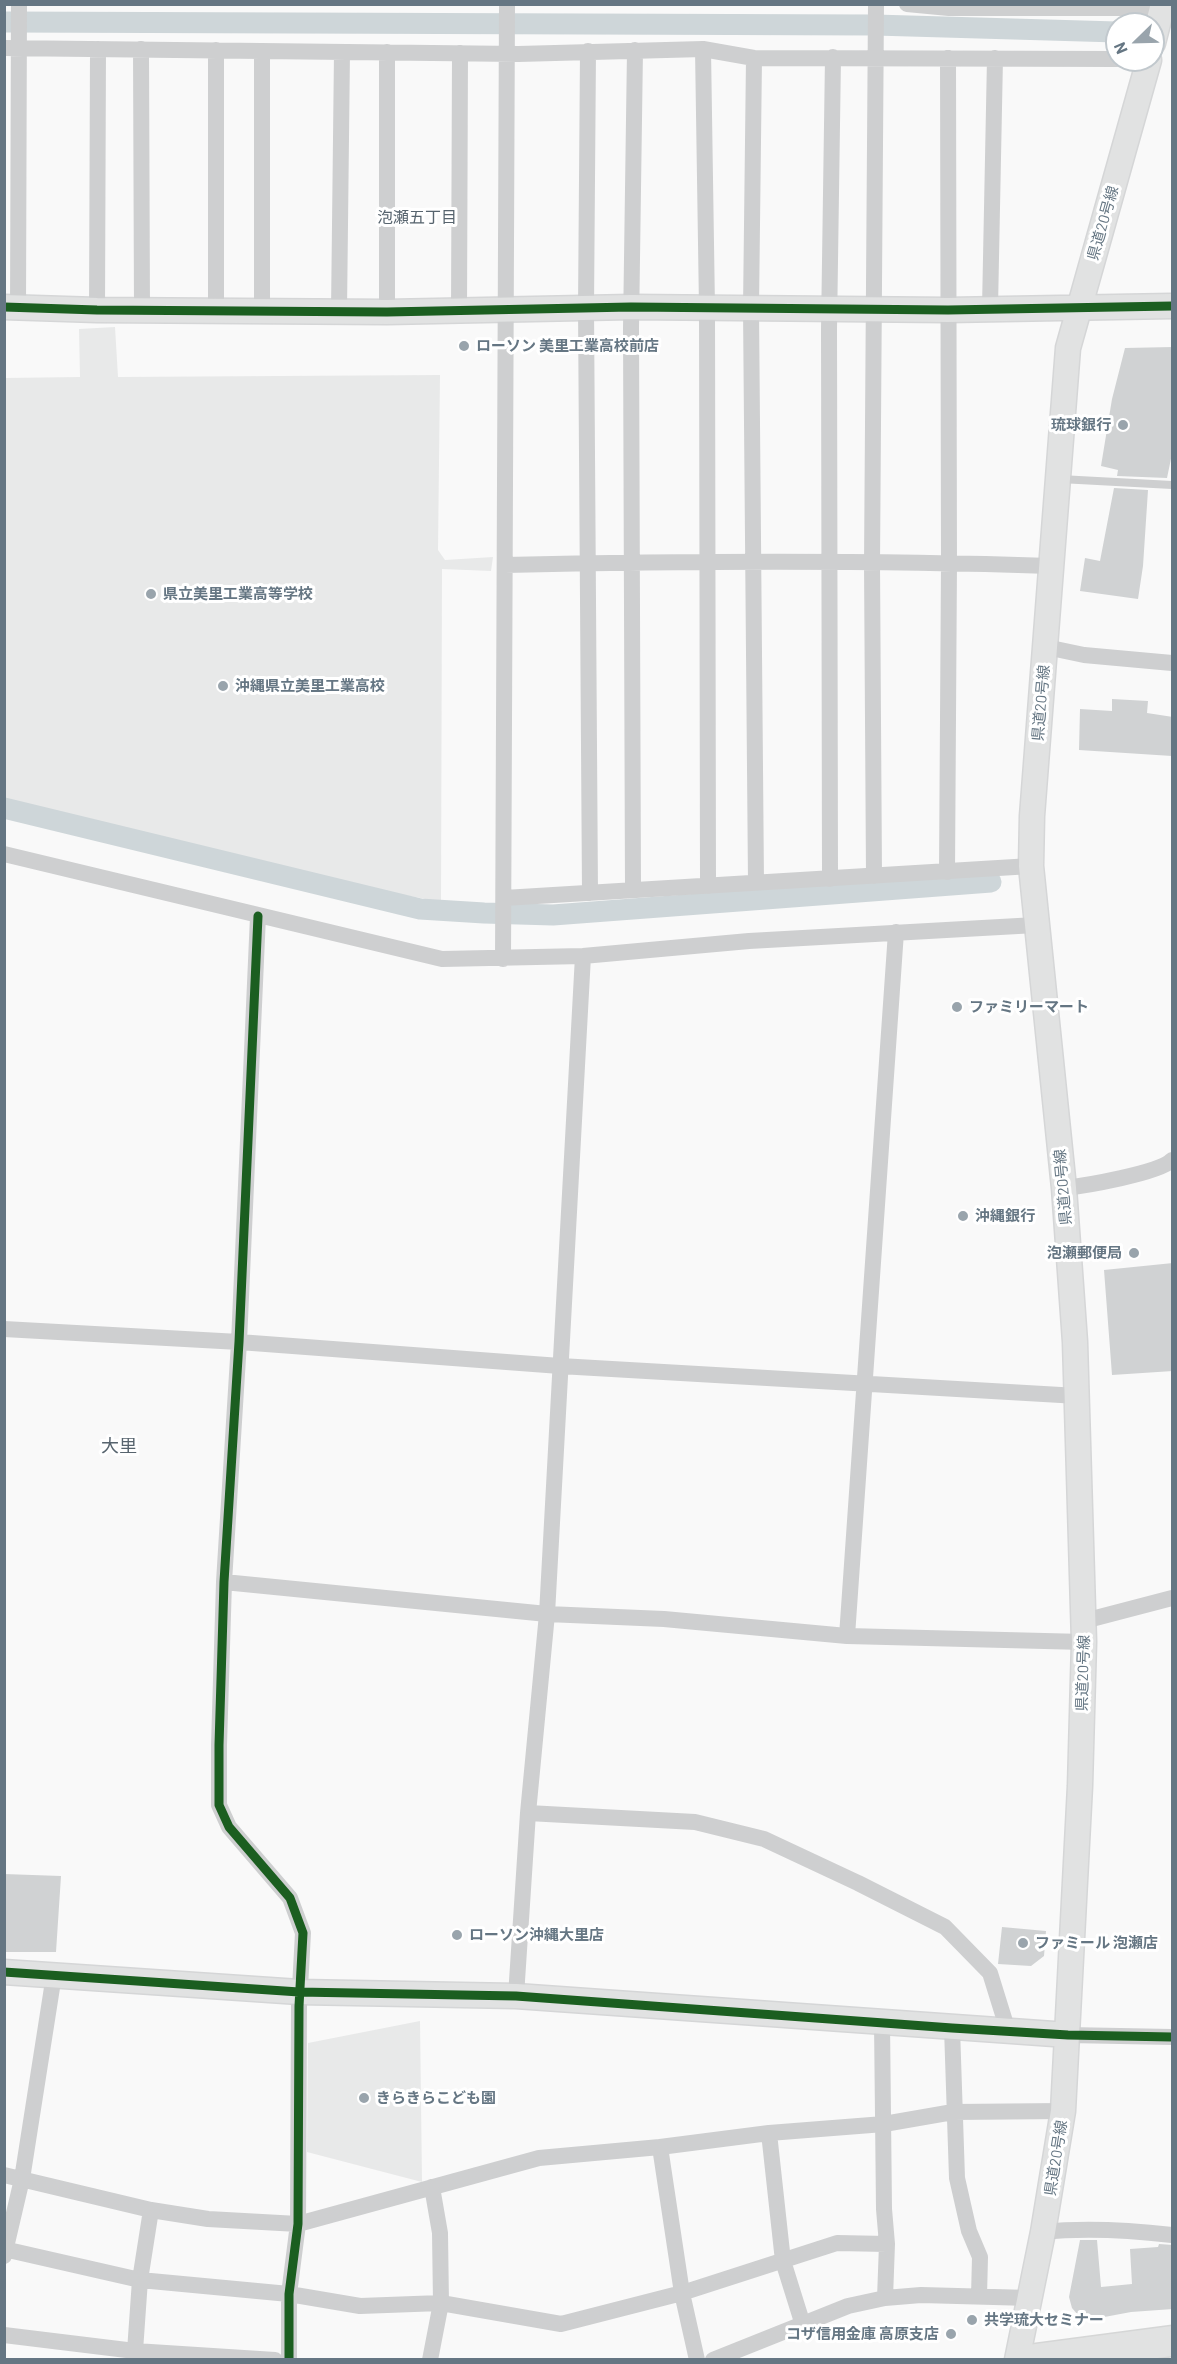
<!DOCTYPE html>
<meta charset="utf-8">
<style>
body{margin:0}
#map{position:relative;width:1177px;height:2364px;overflow:hidden;background:#f9f9f9;font-family:Barlow,sans-serif}
canvas{display:block}
.frame{position:absolute;inset:0;border:6px solid #657683;pointer-events:none}
.north{position:absolute;left:1105px;top:12px;width:60px;height:60px;box-sizing:border-box;background:#fff;border:2px solid #c1c8cd;border-radius:50%;rotate:247deg;font-size:16px;font-weight:700;line-height:24px;text-align:center;color:#657683}
.north::after{content:'';display:block;margin:auto;width:21px;height:27px;background:#99a4ac;clip-path:polygon(50% 0,100% 100%,50% 72%,0 100%)}
</style>
<div id="map">
<canvas width="1177" height="2364"></canvas>
<div class="frame"></div>
<div class="north">N</div>
</div>
<script>
const g = document.querySelector('canvas').getContext('2d');
g.lineJoin = 'round';
function fillPath(path, color) {
  g.fillStyle = color;
  g.fill(path, 'evenodd');
}
function stroke(path, color, width, dash) {
  g.strokeStyle = color;
  g.lineWidth = width;
  g.lineCap = dash ? 'butt' : 'round';
  g.setLineDash(dash || []);
  g.stroke(path);
}
function label(font, color, halo, rows, align = 'center') {
  g.font = font + ' Barlow,"Noto Sans JP",sans-serif';
  g.lineWidth = 6;
  g.setLineDash([]);
  g.textBaseline = 'middle';
  g.strokeStyle = halo;
  g.fillStyle = color;
  for (const [text, x, y, turn = 0] of rows) {
    g.save();
    g.translate(x, y);
    g.rotate((+turn || 0) * Math.PI / 180);
    g.textAlign = isNaN(turn) ? turn : align;
    if (halo) g.strokeText(text, 0, 0);
    g.fillText(text, 0, 0);
    g.restore();
  }
}
const built = new Path2D(`
 M115,327L118,377L440,375L438,550L445,560L493,557L491,571L442,569L441,902L373,889L5,801V378L80,377L79,329Z
 M420,2021L422,2182L307,2152L308,2043Z`);
const canal = new Path2D(`
 M4,22L875,25L1117,32
 M4,808L420,909L484,913L553,915L991,882`);
const building = new Path2D(`
 M1173,347V449L1167,478L1117,476L1118,470L1101,466L1112,399L1125,348Z
 M1114,488L1148,490L1143,566L1138,599L1080,591L1085,558L1100,561Z
 M1112,699L1148,701L1147,713L1173,717L1172,756L1079,750L1080,709L1112,711Z
 M1173,1263V1371L1112,1375L1104,1270Z
 M4,1874L61,1876L56,1952H4Z
 M1002,1927L1046,1931L1044,1956L1031,1966L998,1964Z
 M1080,2240H1097L1101,2287L1132,2284L1130,2249L1158,2247L1159,2244L1173,2245V2309L1131,2312L1099,2318H1087L1078,2315L1072,2308L1069,2297Z`);
const lane = new Path2D(`
 M1060,479L1172,485`);
const street = new Path2D(`
 M907,4L949,8H1131L1161,11
 M4,48L518,54L703,49L754,58L1117,59
 M141,49L142,311
 M703,49L707,308L708,886
 M216,50V311
 M262,51V311
 M588,51L586,308L590,893
 M387,52V312
 M754,58L751,308L756,882
 M18,308L19,4
 M990,308L995,58
 M97,310L98,49
 M339,311L342,52
 M459,311L460,53
 M505,565C686,561 868,560 1050,566
 M1046,647L1084,655L1172,663
 M4,854L442,959L583,956L749,941L1036,925
 M947,872L949,563L948,58
 M874,876L872,563L876,4
 M830,879L829,329L833,57
 M633,890L631,328L635,50
 M504,898L1031,866
 M258,916L239,1342L224,1582L219,1745V1805L229,1827L290,1898L303,1933L299,2006L298,2224L289,2294V2360
 M503,959L507,4
 M1064,1188C1084,1186 1160,1173 1172,1160
 M4,1329L239,1342L560,1366L1078,1396
 M224,1582L547,1614L664,1619L847,1636L1084,1642
 M1084,1621L1172,1598
 M847,1636L896,932
 M528,1813L695,1822L764,1839L858,1883L945,1927L990,1973L1008,2031
 M516,1996L528,1813L547,1614L583,956
 M882,2022L884,2209L887,2244L885,2298
 M952,2028L957,2178L969,2231L980,2257L979,2296
 M1068,2035L1172,2037
 M769,2133L783,2261L803,2325
 M660,2147L682,2293L697,2360
 M4,2175L151,2210L208,2219L298,2224L539,2158L660,2147L769,2133L884,2124L953,2112L1063,2111
 M1043,2232C1087,2227 1129,2230 1172,2235
 M4,2249L140,2280L289,2294L360,2306L441,2303L561,2324L682,2293L837,2243L887,2244
 M4,2256L22,2179L54,1975
 M4,2335L135,2351L275,2360
 M135,2351L140,2280L151,2210
 M430,2360L441,2303L440,2233L432,2187
 M713,2360L848,2306L885,2298L921,2295L1030,2298`);
const secondary = new Path2D(`
 M1153,43L1163,4
 M4,307L97,310L387,312L631,307L948,310L1172,306
 M4,1972L299,1992L516,1996L1068,2035
 M1017,2360L1043,2232L1063,2111L1080,1786L1084,1642L1075,1342L1064,1188L1031,866L1032,816L1068,348L1149,60`);
const highway = new Path2D(`
 M1028,2360L1172,2341`);
const cycleway = new Path2D(`
 M4,307L97,310L387,312L631,307L948,310L1172,306
 M258,916L239,1342L224,1582L219,1745V1805L229,1827L290,1898L303,1933L299,2006L298,2224L289,2294V2360
 M4,1972L299,1992L516,1996L952,2028L1068,2035L1172,2037`);
const markers = [
 [464,346,6,"#99a4ac"],
 [1123,425,6,"#99a4ac"],
 [151,594,6,"#99a4ac"],
 [223,686,6,"#99a4ac"],
 [957,1007,6,"#99a4ac"],
 [963,1216,6,"#99a4ac"],
 [1134,1253,6,"#99a4ac"],
 [457,1935,6,"#99a4ac"],
 [1023,1943,6,"#99a4ac"],
 [364,2098,6,"#99a4ac"],
 [972,2320,6,"#99a4ac"],
 [951,2334,6,"#99a4ac"]
];
const streetNames = [
 ["県道20号線",1103,223,-74],
 ["県道20号線",1041,703,-85],
 ["県道20号線",1063,1187,-95],
 ["県道20号線",1083,1673,-88],
 ["県道20号線",1056,2158,-81]
];
const poiNames = [
 ["ローソン 美里工業高校前店",476,346],
 ["琉球銀行",1111,425,"right"],
 ["県立美里工業高等学校",163,594],
 ["沖縄県立美里工業高校",235,686],
 ["ファミリーマート",969,1007],
 ["沖縄銀行",975,1216],
 ["泡瀬郵便局",1122,1253,"right"],
 ["ローソン沖縄大里店",469,1935],
 ["ファミール 泡瀬店",1035,1943],
 ["きらきらこども園",376,2098],
 ["共学琉大セミナー",984,2320],
 ["コザ信用金庫 高原支店",939,2334,"right"]
];
const neighbourhoodNames = [
 ["泡瀬五丁目",417,218]
];
const quarterNames = [
 ["大里",119,1446]
];
fillPath(built, '#e8e9e9');
stroke(canal, '#ced6d9', 21);
fillPath(building, '#d0d2d3');
stroke(secondary, '#d5d6d7', 27);
stroke(highway, '#d5d6d6', 33);
stroke(lane, '#cecfd0', 8);
stroke(street, '#cecfd0', 16);
stroke(secondary, '#e1e2e2', 24);
stroke(highway, '#e1e2e2', 30);
stroke(cycleway, '#1b5e20', 9);
for (const [x, y, r, color] of markers) {
  const dot = new Path2D();
  dot.arc(x, y, r, 0, 2 * Math.PI);
  g.fillStyle = color;
  g.fill(dot);
  stroke(dot, '#fff', 2);
}
label('15px', '#657683', '#fff', streetNames);
label('bold 15px', '#657683', '#fff', poiNames, 'left');
label('16px', '#57646e', '#fff', neighbourhoodNames);
label('18px', '#57646e', '#fff', quarterNames);
</script>
